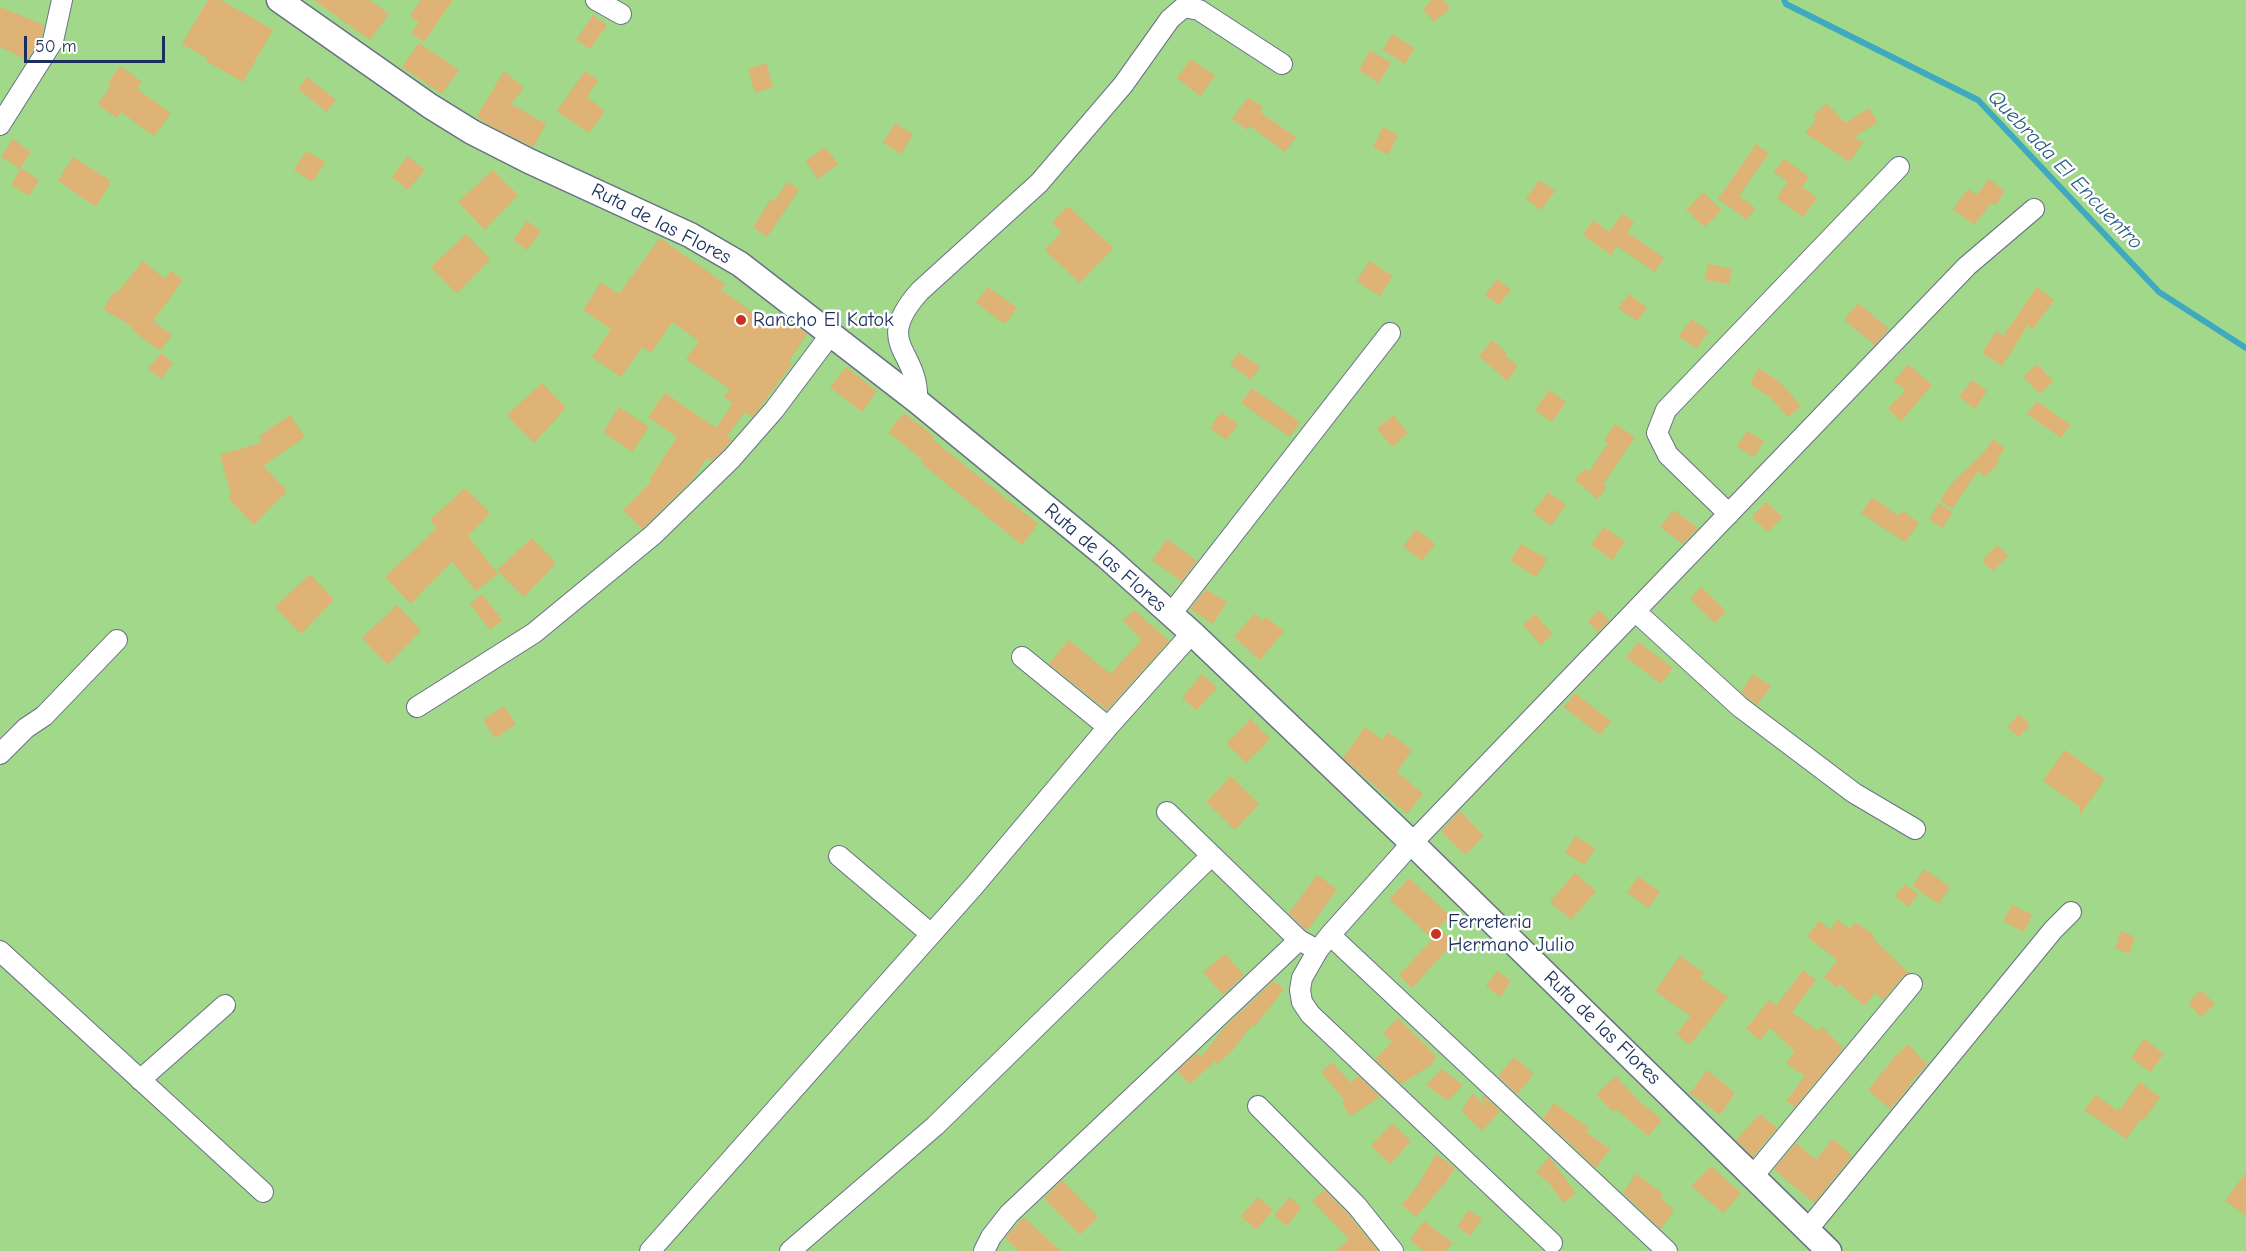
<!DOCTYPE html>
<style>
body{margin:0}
#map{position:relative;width:2246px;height:1251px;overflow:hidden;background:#f6ead7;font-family:"Comic Neue",sans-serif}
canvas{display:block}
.scale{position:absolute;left:24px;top:36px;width:141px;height:27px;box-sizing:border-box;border:3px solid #1b2f5e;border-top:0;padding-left:8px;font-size:18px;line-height:21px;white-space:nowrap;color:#1b2f5e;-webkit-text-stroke:4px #fff;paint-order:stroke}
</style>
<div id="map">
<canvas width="2246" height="1251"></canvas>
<div class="scale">50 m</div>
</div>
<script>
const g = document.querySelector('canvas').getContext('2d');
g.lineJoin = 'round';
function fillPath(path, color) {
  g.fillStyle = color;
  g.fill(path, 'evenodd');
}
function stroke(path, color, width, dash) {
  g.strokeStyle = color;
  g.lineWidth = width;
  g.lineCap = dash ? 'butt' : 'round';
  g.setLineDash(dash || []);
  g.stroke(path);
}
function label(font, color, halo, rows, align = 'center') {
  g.font = font + ' "Comic Neue",sans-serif';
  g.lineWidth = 5;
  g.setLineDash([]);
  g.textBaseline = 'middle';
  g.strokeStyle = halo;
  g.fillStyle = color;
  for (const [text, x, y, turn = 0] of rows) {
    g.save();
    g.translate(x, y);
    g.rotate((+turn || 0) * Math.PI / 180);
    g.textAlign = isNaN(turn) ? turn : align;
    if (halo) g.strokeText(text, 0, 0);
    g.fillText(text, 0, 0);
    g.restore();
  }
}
const green = new Path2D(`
 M0,0H2246V1251H0Z`);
const stream = new Path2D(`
 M1784,0L1786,4L1978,100L2159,292L2246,348`);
const building = new Path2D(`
 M208,0H221L273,30L243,82L206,61L207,58L182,44Z
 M314,0H369L389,14L370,40Z
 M421,0H453L424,42L411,33L419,22L410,16Z
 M1432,0H1443L1450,8L1434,22L1423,9Z
 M0,7L44,25L42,36L27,60L0,47Z
 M593,15L607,25L590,49L576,40Z
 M1392,34L1415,48L1405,64L1383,50Z
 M419,43L459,70L442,94L402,67Z
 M1370,50L1391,63L1379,83L1359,70Z
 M1191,59L1215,76L1200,96L1177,78Z
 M766,63L773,87L755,93L748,69Z
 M120,66L142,82L137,89L171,113L154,136L121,112L117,118L98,105L111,85L108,83Z
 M504,71L524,88L511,104L546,124L533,147L487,124L477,116Z
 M585,71L598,80L587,97L605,111L589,133L557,111Z
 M307,77L336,100L327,112L298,89Z
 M1248,97L1263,107L1260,112L1296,137L1285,152L1250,126L1247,130L1232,119Z
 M1827,103L1845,123L1869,108L1878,122L1854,137L1863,142L1850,162L1805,133L1817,119L1813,115Z
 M895,123L913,134L901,154L883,143Z
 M1383,127L1398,135L1388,155L1373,147Z
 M13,139L31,152L20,169L1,156Z
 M1756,144L1769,153L1739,196L1755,208L1747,220L1718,199Z
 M825,147L838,164L818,179L806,161Z
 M306,151L325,162L313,182L294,170Z
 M408,156L425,170L408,190L392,177Z
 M73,157L111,181L96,207L58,181Z
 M1784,159L1809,177L1802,187L1817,198L1803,217L1777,198L1788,182L1774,172Z
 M21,168L39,180L29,196L11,185Z
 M493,170L518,195L485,230L458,202Z
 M1989,179L2005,191L1995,206L1991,203L1974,225L1953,209L1968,189L1977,195Z
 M1539,180L1555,191L1541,210L1526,199Z
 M788,182L799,190L767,237L753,227L771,199L774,201Z
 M1703,192L1722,210L1705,227L1686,210Z
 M1068,206L1113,248L1080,283L1045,250L1062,232L1052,223Z
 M1622,214L1634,222L1627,232L1664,258L1655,272L1617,246L1611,255L1583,235L1593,220L1609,232Z
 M527,221L541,231L527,250L513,240Z
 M466,234L490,259L457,294L431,267Z
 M660,238L725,284L721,290L771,325L779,312L807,334L789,361L792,364L758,410L752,417L745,412L727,436L732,439L723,450L712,461L707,458L691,481L642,529L623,510L651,482L649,480L677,437L648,417L665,393L716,428L733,403L724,397L730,389L686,359L699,341L672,322L651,353L642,347L621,377L592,357L611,329L583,310L601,282L619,294Z
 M143,261L165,279L171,271L183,280L153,321L172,335L160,351L131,329L133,327L103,309L114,292L117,293Z
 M1369,261L1393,276L1380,296L1357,281Z
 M1708,264L1732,269L1729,284L1705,280Z
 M1497,279L1511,290L1499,305L1485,295Z
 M988,287L1017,308L1005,324L976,303Z
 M2037,287L2054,300L2033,329L2028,325L2002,366L1982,353L1996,331L2003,336Z
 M1629,294L1647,308L1637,321L1618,308Z
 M1858,303L1889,329L1875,345L1844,320Z
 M1692,319L1709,332L1696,349L1679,336Z
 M1492,340L1507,353L1505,356L1518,366L1507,381L1479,356Z
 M1239,352L1260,367L1251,380L1230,364Z
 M161,353L173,363L161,379L148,369Z
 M1908,364L1932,385L1901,421L1888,409L1905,390L1894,381Z
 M2037,364L2053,381L2040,394L2023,377Z
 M846,367L877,391L862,412L830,387Z
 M1759,368L1781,383L1801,406L1788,417L1770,397L1750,384Z
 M1972,380L1987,391L1975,409L1959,396Z
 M542,383L566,408L534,443L507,415Z
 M1252,388L1300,422L1290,437L1241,403Z
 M1549,390L1566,402L1552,422L1535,410Z
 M2037,401L2070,425L2061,438L2027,414Z
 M619,407L649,427L632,452L603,432Z
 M1221,412L1238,424L1226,440L1210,428Z
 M904,413L935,437L932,439L1038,524L1022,545L921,463L923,460L888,432Z
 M290,415L305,437L263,466L287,491L254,525L228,498L231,495L220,455L263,442L259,436Z
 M1393,415L1408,433L1392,447L1377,429Z
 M1615,424L1635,437L1603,484L1607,487L1597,499L1575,480L1585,468L1589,472L1608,443L1604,441Z
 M1747,431L1764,441L1754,457L1737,447Z
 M1993,439L2005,448L1997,460L1999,463L1984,477L1978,471L1952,509L1940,500L1954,481L1984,452Z
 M465,488L490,513L468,536L498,574L476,591L452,561L411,604L385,577L437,528L430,520Z
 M1548,492L1566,505L1551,526L1533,512Z
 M1872,497L1899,516L1903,511L1919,523L1905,542L1861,513Z
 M1766,502L1783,517L1768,532L1752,517Z
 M1939,503L1953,512L1942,528L1929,519Z
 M1674,510L1698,528L1683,544L1660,527Z
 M1604,527L1625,542L1612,560L1591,545Z
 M1416,529L1435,544L1422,561L1403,547Z
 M532,538L556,563L524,597L497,570Z
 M1167,539L1197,561L1181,581L1152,560Z
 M1521,544L1547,559L1536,577L1510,561Z
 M1997,545L2008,555L1993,571L1982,561Z
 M310,574L334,600L301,634L275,607Z
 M1701,587L1726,611L1715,623L1690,599Z
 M1206,589L1227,602L1213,624L1190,609Z
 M482,594L502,620L490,630L470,604Z
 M397,605L421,630L388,665L362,638Z
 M1134,610L1169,641L1107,710L1049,664L1069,640L1110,674L1140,642L1141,639L1123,621Z
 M1599,610L1609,620L1598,632L1588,621Z
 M1254,614L1263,621L1266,617L1284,631L1260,660L1234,637Z
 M1535,614L1553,634L1541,645L1523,625Z
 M1638,642L1673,668L1661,684L1626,657Z
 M1202,674L1217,688L1196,710L1182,698Z
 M1753,674L1771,686L1757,705L1741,692Z
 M1575,693L1611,721L1600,735L1564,707Z
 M504,706L516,724L495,738L483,720Z
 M2019,714L2030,725L2019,737L2008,727Z
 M1251,719L1270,739L1246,763L1226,743Z
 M1365,727L1382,740L1388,732L1412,750L1397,772L1423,794L1407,814L1343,758Z
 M2065,750L2105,779L2080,815V807L2043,781Z
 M1231,776L1259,804L1235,830L1206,802Z
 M1460,811L1484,836L1465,855L1441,831Z
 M1575,836L1595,848L1585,865L1565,853Z
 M1924,869L1950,887L1939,904L1913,886Z
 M1575,873L1596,891L1571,920L1550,902Z
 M1317,875L1337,889L1307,931L1289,913Z
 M1638,876L1660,892L1648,908L1627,892Z
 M1409,878L1450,916L1430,937L1390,899Z
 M1905,884L1918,895L1908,907L1895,896Z
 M2012,905L2032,915L2024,932L2003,921Z
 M1838,920L1850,929L1855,922L1874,935L1872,938L1909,973L1903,976L1883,1000L1875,993L1864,1006L1840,984L1837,988L1824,977L1838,960L1807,937L1819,921L1830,930Z
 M1441,930L1454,942L1412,988L1399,975Z
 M2121,931L2135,937L2129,954L2115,948Z
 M1225,954L1244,975L1223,995L1203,972Z
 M1680,956L1704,973L1700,978L1728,997L1690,1045L1676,1034L1691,1016L1655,991Z
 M1803,970L1816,980L1792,1012L1818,1031L1823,1027L1843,1049L1795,1107L1786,1101L1805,1076L1786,1063L1795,1051L1770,1028L1760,1040L1746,1029L1769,1000L1776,1006Z
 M1497,971L1511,981L1500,997L1486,986Z
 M1273,981L1284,989L1274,1002L1254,1027L1252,1025L1232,1051L1217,1064L1215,1061L1190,1084L1177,1071L1197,1053L1201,1057L1223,1029Z
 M2201,990L2215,1004L2201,1017L2188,1003Z
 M1398,1018L1437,1057L1432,1062L1434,1063L1401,1084L1375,1059L1392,1042L1383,1033Z
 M2144,1039L2164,1054L2150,1072L2131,1058Z
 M1908,1044L1927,1065L1908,1085L1910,1086L1890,1109L1868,1090L1891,1062L1890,1061Z
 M1514,1057L1534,1074L1517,1094L1498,1076Z
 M1332,1062L1351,1083L1358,1076L1380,1097L1350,1116L1342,1103L1345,1101L1321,1072Z
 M1442,1069L1463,1085L1448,1101L1426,1085Z
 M1707,1070L1735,1093L1720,1115L1690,1093Z
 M1616,1076L1640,1102L1662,1120L1648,1136L1616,1109L1613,1112L1596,1094Z
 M2140,1082L2160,1097L2143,1121L2140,1119L2127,1139L2084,1110L2095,1095L2118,1111L2119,1108L2121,1109Z
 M1472,1093L1486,1107L1481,1096L1483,1095L1500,1111L1482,1131L1462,1111Z
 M1554,1103L1589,1128L1586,1132L1610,1149L1596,1168L1543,1118Z
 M1760,1114L1777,1128L1753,1157L1736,1140Z
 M1392,1123L1411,1141L1390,1164L1371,1146Z
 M1833,1139L1852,1156L1814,1203L1774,1169L1796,1143L1816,1160Z
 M1436,1154L1455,1168L1443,1187L1442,1186L1416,1217L1402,1205L1418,1185Z
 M1549,1157L1576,1193L1563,1203L1549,1183L1536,1172Z
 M1711,1166L1741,1193L1723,1213L1691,1186Z
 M2246,1172V1215L2225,1201Z
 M1636,1174L1663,1194L1660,1198L1674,1210L1661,1229L1623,1193Z
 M1062,1180L1098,1217L1080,1235L1044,1198Z
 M1324,1190L1348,1214L1378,1251H1336L1349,1239L1312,1201Z
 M1258,1197L1273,1210L1256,1230L1241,1216Z
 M1290,1197L1302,1208L1286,1226L1274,1215Z
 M1469,1210L1482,1219L1470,1236L1457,1226Z
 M1024,1217L1060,1251H1019L1005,1238Z
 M1424,1221L1453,1243L1445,1251H1424L1410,1240Z`);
const minor = new Path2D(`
 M596,0L621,14
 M0,125L53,41L62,0
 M917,401C920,349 871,346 920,291L1039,183L1123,85L1170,19L1184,7L1199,10L1282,64
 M1729,514L1668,455L1657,433L1666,410L1899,167
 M1635,611L1740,707L1854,793L1915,829
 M1171,614L1390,333
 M1022,657L1108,727
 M417,707L534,633L653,535L732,458L774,410L831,334
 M0,754L26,728L44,716L117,640
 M1167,812L1299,940L1310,946
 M839,856L931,934
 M1330,935L1667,1251
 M0,951L263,1192
 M140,1080L225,1005
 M1258,1106L1357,1206L1393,1251
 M1753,1176L1912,984
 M1808,1229L2053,930L2071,912
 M1552,1243L1310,1014L1302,1002L1300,990L1302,978L1318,950L1330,935L1412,843L1967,266L2034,209
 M650,1251L974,886L1108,727L1192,633
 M790,1251L935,1126L1211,856
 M984,1251L991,1237L1009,1214L1299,940`);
const major = new Path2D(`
 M279,0L430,106L472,132L529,161L690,235L740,264L917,401L1106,556L1192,633L1412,843L1829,1251`);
const markers = [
 [741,320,6,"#c8321e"],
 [1436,934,6,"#c8321e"]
];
const streetNames = [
 ["Ruta de las Flores",661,224,27],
 ["Ruta de las Flores",1105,558,41],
 ["Ruta de las Flores",1602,1028,44]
];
const poiNames = [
 ["Rancho El Katok",753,320],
 ["Ferreteria",1448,922],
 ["Hermano Julio",1448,945]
];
const waterNames = [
 ["Quebrada El Encuentro",2065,170,46]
];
fillPath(green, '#a2d889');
stroke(stream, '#3fa9bf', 6);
fillPath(building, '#dfb275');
stroke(minor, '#687088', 22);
stroke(major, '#687088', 27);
stroke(minor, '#fff', 20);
stroke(major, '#fff', 24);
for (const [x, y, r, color] of markers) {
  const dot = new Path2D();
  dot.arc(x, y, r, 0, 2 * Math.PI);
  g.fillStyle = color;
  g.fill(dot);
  stroke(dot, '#fff', 2);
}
label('20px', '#1b2f5e', '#fff', streetNames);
label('20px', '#1b2f5e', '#fff', poiNames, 'left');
label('italic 21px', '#296085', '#fff', waterNames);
</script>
